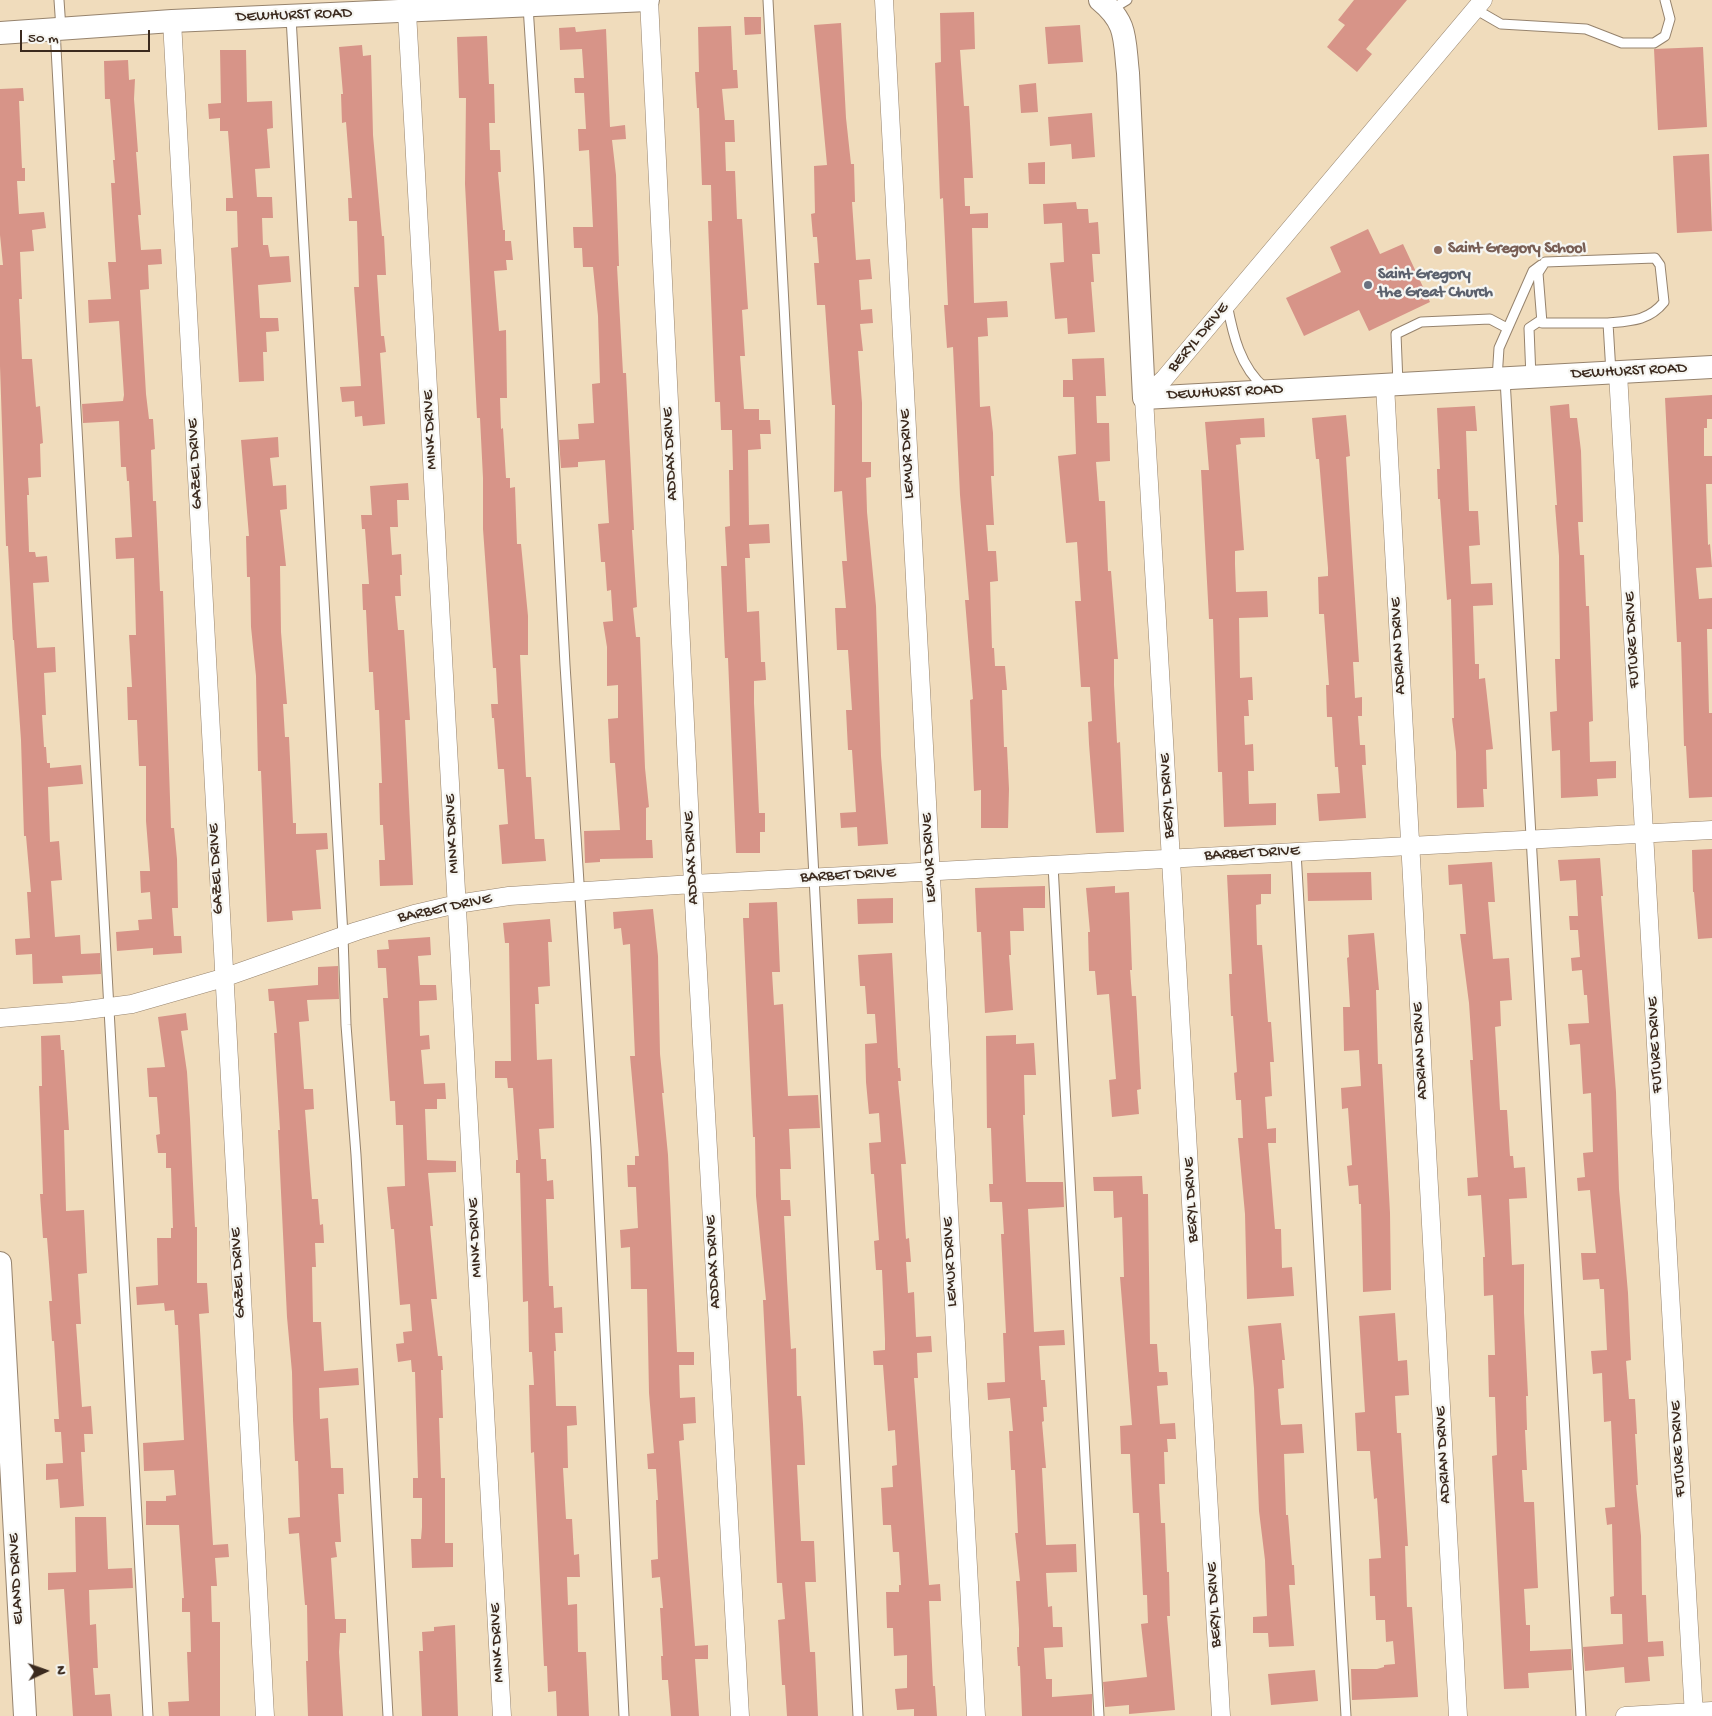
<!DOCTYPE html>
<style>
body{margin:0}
#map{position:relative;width:1712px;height:1716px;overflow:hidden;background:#f0dcbc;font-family:"Gochi Hand",sans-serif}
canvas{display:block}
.north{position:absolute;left:20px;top:1646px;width:50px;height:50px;-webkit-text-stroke:4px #f6f6f2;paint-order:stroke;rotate:87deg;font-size:14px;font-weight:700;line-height:20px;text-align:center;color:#3b2a1e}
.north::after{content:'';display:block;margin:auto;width:18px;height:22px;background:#3b2a1e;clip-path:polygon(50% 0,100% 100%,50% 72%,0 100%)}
.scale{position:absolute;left:20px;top:30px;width:130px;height:22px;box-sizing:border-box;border:2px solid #3b2a1e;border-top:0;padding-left:6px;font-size:15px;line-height:18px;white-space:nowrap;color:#3b2a1e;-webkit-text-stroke:4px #f6f6f2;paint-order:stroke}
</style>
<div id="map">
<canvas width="1712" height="1716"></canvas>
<div class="north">N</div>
<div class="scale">50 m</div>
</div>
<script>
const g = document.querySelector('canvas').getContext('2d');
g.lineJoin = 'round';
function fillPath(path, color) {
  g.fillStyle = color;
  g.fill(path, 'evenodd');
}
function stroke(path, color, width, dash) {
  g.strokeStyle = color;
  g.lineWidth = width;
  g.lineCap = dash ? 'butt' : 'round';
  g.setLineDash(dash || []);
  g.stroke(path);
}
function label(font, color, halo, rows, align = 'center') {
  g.font = font + ' "Gochi Hand",sans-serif';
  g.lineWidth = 4.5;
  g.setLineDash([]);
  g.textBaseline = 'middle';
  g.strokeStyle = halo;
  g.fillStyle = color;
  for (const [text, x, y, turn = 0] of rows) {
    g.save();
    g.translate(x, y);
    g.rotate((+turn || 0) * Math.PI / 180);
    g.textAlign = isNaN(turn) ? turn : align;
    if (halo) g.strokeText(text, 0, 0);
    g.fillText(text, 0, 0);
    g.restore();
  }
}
const building = new Path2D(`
 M1354,0H1407L1366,49L1372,54L1357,72L1327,47L1345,25L1338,20Z
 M974,12L975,49L960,50L964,106H969L973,178H964L965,206H970V214L988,213V228H972L974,303L1007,301L1008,317L987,318L988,336L978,337L980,407L990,406L993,433L994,476H991L994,525H986L988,551H996L998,581L990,582L992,648H994L995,666H1005L1007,690H1002L1004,747H1007L1009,789L1008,828H981V790L974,791L970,700L973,699L965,600H969L960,495L953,347L947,348L944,305H948L943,198L940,199L935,63L941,62L940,13Z
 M744,17H761V34L745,35Z
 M841,23L846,118L851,164H854L855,202H852L856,260L870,259L872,279L859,280L861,310L872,309L873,323L860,324L863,351H858L862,403V462H871V477L866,478L867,512L876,606L881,756L888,844L858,846L857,827L841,828L840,813L856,812L852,750H848L846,710H852L848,650H837L835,608H846L842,561H847L842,491L834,492L835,405H832L825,305H817L814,263H819L817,237H813L811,214L815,213L814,166L827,165L814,25Z
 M1080,25L1083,62L1048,64L1045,27Z
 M731,26L733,70H737L738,88L722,89L725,120H734L735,142H725L726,171H735L737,219H742L748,309L742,310L745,356H740L744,409H759V420H770L771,434H760L761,449L748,450L749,525L769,524L770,543L749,544L750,558H745L747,612L759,611L761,662H765L766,680L754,681V703L759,813H765V832H760V853H736L728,658H725L721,566H727L725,527L730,526L729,470H733L732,430H721L720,402H715L708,221H712L711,185H702L699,108H697L695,72H699L698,27Z
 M575,27L576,32L606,29L610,127L625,125L626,139L612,140L616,175L619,266H617L623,373H626L634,530H632L637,607L633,608L636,637H640L645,768L649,807L646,808V840H652L653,858L600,859V862L585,863L584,831L620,830L615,763H610L608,719L618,718V685L607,686V647L603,622L613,621L611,590L607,591L605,562H601L598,524L609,523L605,460L578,462V467L561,468L559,440L579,439L578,424L594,423L592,384L600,383L598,316L593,267H583L582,248H574L573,227H593L589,150L579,151L578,129H586L584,93H575L574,78H584L582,49L560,50L559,28Z
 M487,36L489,84H494L495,123H489L490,150H500L501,172H498L503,230H505V241H511L513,260H506L507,270L494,271L499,331L506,330L507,398H500L501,429L503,428L506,478H510V488L515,487L517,544H521L528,616V655H520L526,777H531L535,839H544L546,861L502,864L499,825L508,824L504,769H498L494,718H492L491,704H498L496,668H493L483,529V478L480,418H477L465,184L466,98H459L457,37Z
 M362,45L363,56L371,55L373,135L382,236H384L386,275H377L381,336H384L386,352L380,353L385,424L363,426L362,416L355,417L354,401L342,402L340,387L361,386L354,287H359L357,221H349L348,198H352L346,122L342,123L341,94H343L339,47Z
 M1703,47L1707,127L1658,130L1654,49Z
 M220,50H246L247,102L272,101L273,128L267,129L270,168L255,169L257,197H272L273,218H262L263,245H268L270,257L289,256L291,282L258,285L260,318H278L279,331L266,332L267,352H263L264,381L239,382L231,248L238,247L237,211H226V198H233L228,131H220V118L209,119L208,104L221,103Z
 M128,60L129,80L135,79L134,99L138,152H136L141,215H138L141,250L161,249L162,264L148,265L149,289L140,290L146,394L149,419H153L155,449L151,450L153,501H156L160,591H163L171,828H174L177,859L178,908H172L174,936H181L182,953L153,955V948L117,951L116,932L139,930L138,920L152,919L150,892L141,893L140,871H150L146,821V766H139L137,720H128L127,687H132L129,635H136L134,558L116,559L115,538L132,537L129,481H127L126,467H121L119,421L83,423L82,404L123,401L124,395L119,321L89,323L88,300L111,299L108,262H116L111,183H115L113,160H115L110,99H105L104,61Z
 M1036,83L1038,112L1021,113L1019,85Z
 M23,88L24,101H19L22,168H25V181H17L19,214L44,212L46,228L32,230L34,251L20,252L22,299H19L22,359H32L36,407L40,406L43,443L40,444L41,477L28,478L29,495H27L29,552H35L36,557L47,556L49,582L33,583L37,648L55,647L56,672L44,673L46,715H42L44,747H46L47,763H50V768L81,765L83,784L48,787L50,842L59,841L62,880L51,881L55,937L80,935L81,954L100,953L101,974L62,976L63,983L33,984L32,954L16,955L15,939L30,938L27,892H31L26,836H24L21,740L14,640H13L8,546H6L0,366V265H3L0,235V89Z
 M1092,113L1095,157L1072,159L1071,144L1050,146L1048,117Z
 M1709,154L1712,231L1677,233L1673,156Z
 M1045,162V184H1029L1028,163Z
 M1076,202L1077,209H1088L1089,223L1098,222L1100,254H1092L1094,282H1091L1095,332L1068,334L1067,318L1055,319L1050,263L1064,262L1062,223L1044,224L1043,204Z
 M1368,229L1380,254L1403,244L1430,302L1369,331L1359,310L1304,336L1286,298L1341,272L1330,247Z
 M1104,358L1106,396H1096L1097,423H1109L1110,461L1096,462L1099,501H1105L1108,571H1111L1118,659H1114V685L1117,743L1120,742L1124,832L1096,833L1089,744L1088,722L1092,721L1090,687H1081L1075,601H1081L1077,542L1066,543L1058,456L1076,454L1074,397H1063V380H1073L1072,359Z
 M1712,395V419H1707V428H1704V456H1712V484H1706L1708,545L1710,544L1712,567L1696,568L1699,599L1712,598V629H1707L1709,713H1712V797L1689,798L1686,746H1684L1681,642H1677L1665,398Z
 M1569,404L1570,418H1577L1581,451L1583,522H1578L1580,555H1584L1586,606H1589L1593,721L1589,722L1590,762L1616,761V778L1597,779L1598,796L1561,798L1560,750L1552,751L1550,712L1557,711L1555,659H1560L1559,556L1555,505H1557L1550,406Z
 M1475,406L1477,431H1466L1469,511H1478L1480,545L1469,546L1471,584L1492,583L1493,605L1473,606L1475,664H1479V679L1485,678L1493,749L1486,750L1487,789H1483L1484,807L1457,808L1456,752L1452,718H1454L1451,599L1447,600L1440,499H1438L1437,469H1440L1437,408Z
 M1346,415L1350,456L1346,457L1359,662H1353L1355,698L1362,697V716H1358L1360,745H1365L1366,765H1362L1366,818L1319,821L1317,794L1340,793L1338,767H1335L1332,717H1327L1326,685H1329L1324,614H1319L1318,577L1328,576V568L1319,459H1316L1312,418Z
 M1264,418L1265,437L1240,438L1241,444L1236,445L1244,550L1235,551V564L1236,592L1267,591L1268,617L1239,618L1240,678L1252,677L1253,700H1248L1249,716H1244L1245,745L1253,744L1254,771H1248L1249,804L1276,803V825L1224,827L1222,772H1218L1213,619H1209L1201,470H1209L1205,422Z
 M278,437L279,457L270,458L273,486L286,485L287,509L280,510L286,566H280L281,632L287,704H283L285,737H289L293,823H296V834L327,833L328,849L316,850L321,909L292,911L293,920L267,922L261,771H258L256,676L251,627L250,577H247L246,536H249L241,440Z
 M408,483L409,500H397L398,527H390L392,555L401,554L402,575H400L401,596H395L398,630H404L410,720H405L413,885L380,886L379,860H385L383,825H380L379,783H382L379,710H375L373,672H369L366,610H363L362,584H369L365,529H362L361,515H372L370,486Z
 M1712,849V938L1698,939L1694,892H1693L1692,850Z
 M1600,858L1603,896H1601L1616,1092L1619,1189L1628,1293L1631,1360L1626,1361L1629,1399H1635L1637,1434H1635L1638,1485H1636L1641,1536L1642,1595H1646L1648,1642L1663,1641L1664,1656L1648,1657L1650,1681L1625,1683L1624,1667L1585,1671L1583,1647L1623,1644L1622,1614H1611L1610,1597L1614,1596L1612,1524L1607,1525L1605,1508L1615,1507L1611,1421L1604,1422L1602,1373L1593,1374L1591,1351L1607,1350L1604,1289H1600L1599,1279L1583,1280L1581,1253H1596L1590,1190L1578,1191L1577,1178L1585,1177L1583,1153L1593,1152L1591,1093L1583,1094L1580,1044L1570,1045L1568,1024L1589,1023L1587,995H1584L1582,970L1572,971L1571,958L1580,957L1578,930H1570L1569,916H1578L1576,880L1560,881L1558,860Z
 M1492,862L1495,902H1488L1493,959L1509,958L1512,1000L1500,1001L1501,1026L1495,1027L1500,1110H1507L1510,1156H1513L1514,1168L1525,1167L1527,1198L1509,1199L1512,1265L1524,1264V1313L1528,1396H1526L1527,1430H1525L1527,1470H1522L1524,1502H1534L1538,1588L1524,1589L1526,1625H1530V1651L1571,1649L1572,1670L1528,1673L1529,1688L1504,1689L1492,1456L1497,1455L1495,1397H1489L1488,1355H1495L1493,1295L1484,1296L1483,1257H1485L1481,1195L1468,1196L1467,1178L1478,1177L1470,1060H1473L1469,1003L1460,934H1466L1462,884L1449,885L1448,865Z
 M1371,872L1372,900L1308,901L1307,873Z
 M1271,874V894H1261V904L1256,905L1257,945H1262L1268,1022H1271L1274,1062H1270L1272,1096L1265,1097L1267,1129L1276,1128V1143H1268L1275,1229H1281L1282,1268L1292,1267L1294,1296L1247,1299L1245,1214L1238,1138H1243L1241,1100H1236L1234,1073L1237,1072L1233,1016H1231L1229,974H1232L1227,875Z
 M1045,886V908H1023L1024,931H1010L1011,955H1009L1013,1010L985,1013L981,932H977L975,888Z
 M1115,886V893L1129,892L1132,970H1130L1132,996H1136L1141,1089L1137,1090L1139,1114L1112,1117L1109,1080L1116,1079L1109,994L1097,995L1095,971H1089L1088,932H1090L1086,888Z
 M893,898V923L858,924L857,899Z
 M777,902L780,972H772L774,1005L783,1004L788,1096L818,1095L820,1128L789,1129L791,1169H780L781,1200H790L791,1216H784L787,1279L791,1349L796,1348L797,1396H801L803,1424L805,1465H797L801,1541H814L816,1582H805L810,1652H815L818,1716H787L785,1685H782L778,1620L785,1619L782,1583H777L763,1300H766L756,1196L755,1137H753L743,918H749V903Z
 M653,909L658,956L660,1054L664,1093H662L668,1155L677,1352H694V1365H679L680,1398L695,1397L696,1423L683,1424L684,1440L679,1441L695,1646L708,1645V1659H695L699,1716H671L668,1680H662L661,1656H663L660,1608H663L660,1577L652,1578L651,1560L658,1559L656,1500H658L656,1469H648L647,1454L654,1453L649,1393L647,1289H631L630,1247L621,1248L620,1230L638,1228L636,1187H628L627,1165H635V1156H639L630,1056H635L630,944L623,945L621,928L614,929L613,912Z
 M550,919L552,942H548L550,986L538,987L539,1004H535L537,1060L552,1059L554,1128L539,1129L541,1159H546L547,1181L553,1180L554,1199H546L549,1286H553L554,1308L562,1307L563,1333H555L556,1351H554L556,1406H576L577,1425L567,1426L568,1468H563L566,1519H572L574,1555L579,1554L580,1577H567L568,1605L577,1604L578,1652H586L589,1716H557L556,1691L548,1692L547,1666H544L534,1452L531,1453L529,1385H534L532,1352H529L528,1301L523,1302L520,1173H516V1160H518L513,1088H508L507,1078H495V1061H511L509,943H505L503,923Z
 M1374,933L1379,990H1376L1378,1064H1382L1390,1213L1391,1290L1363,1292L1361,1204H1359L1358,1185L1349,1186L1347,1166L1352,1165L1348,1108L1342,1109L1341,1088L1361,1086L1359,1050L1344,1051L1343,1007H1350L1347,958L1349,957L1348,935Z
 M430,937L431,955L418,956L420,985H436L437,1000L419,1001L420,1036L429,1035L430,1049L421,1050L424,1084L445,1083L446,1099H437V1109H425L427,1160L456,1161V1172L428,1173L433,1226H430L437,1299H431L438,1356H442L443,1370H441L443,1418H439L441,1478H445V1543H453V1567L412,1568L411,1539H421L422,1527V1498H413V1478H418L415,1372H412L411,1360L398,1362L396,1344L404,1343L403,1332L412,1331L410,1304L400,1305L394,1229H391L387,1187L405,1186L403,1125H396L395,1101H390L383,998H388L386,968H378L377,950L389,949L388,940Z
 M892,953L898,1068H900L901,1081H898L906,1164H901L906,1239L909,1238L911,1262H906L908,1293L914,1292L916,1337L931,1336L932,1352L917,1353L918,1378H914L929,1585L940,1584L941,1601H929L933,1686H935L937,1716H914V1709L897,1710L895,1689L907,1688V1655L894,1656L893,1628H887L886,1592H899V1585H901L899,1552H893L891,1525H883L881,1488L893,1487L892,1466L897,1465L895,1430L888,1431L883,1365H874L873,1351L885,1350V1339L882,1270H876L874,1241L879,1240L874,1174H871L869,1143L881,1142L879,1113L869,1114L866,1082L865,1044L877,1043L875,1014H867L865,986H860L858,955Z
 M338,966L339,999L307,1000L309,1021L299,1022L304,1089H313L314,1109L305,1110L312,1199H318L320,1225L323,1224L324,1243H315L316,1267H312L313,1322H321L324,1371L358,1368L359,1385L319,1388L320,1419L328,1418L331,1468H343L344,1494H338L341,1542H335L337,1557L331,1558L335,1619H346V1633H340L339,1652L343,1716H308L306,1661H308L307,1605H305L299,1533L289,1534L288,1518L300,1517L298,1461H295L293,1420L292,1372L287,1317L278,1130H280L274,1033H277L274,1001H269L268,989L318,985V967Z
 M186,1013L188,1030L181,1031L187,1072L190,1119L195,1227H197V1283H207L209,1313L199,1314L213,1545L228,1544L229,1557L215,1558L217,1586H211L212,1622H220V1716H169L168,1702L189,1701L187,1652H191L190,1612H182V1598H184L179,1525H146V1501H166V1496L176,1495L174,1470L144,1471L143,1443L184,1440L178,1325H175L174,1310L165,1311L164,1303L137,1305L136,1287L158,1285L157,1238H171V1228H173L171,1168H166V1153H158L156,1135L160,1134L157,1097H149L147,1068L165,1067L158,1017Z
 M60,1035L61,1050H64L69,1130H64L66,1211L84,1210L87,1273L78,1274L81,1324H76L82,1407L91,1406L93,1434H84L85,1452H81L84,1506L60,1508L58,1479L46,1480V1464L63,1463L61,1432H55L54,1419H59L54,1341H52L49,1301H52L47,1238H43L40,1194H43L39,1086H42L41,1036Z
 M1016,1035V1044L1034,1043L1036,1075H1024L1025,1115H1023L1026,1182H1063L1064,1207L1028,1209L1034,1332L1064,1330L1065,1345L1039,1346L1041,1380H1045L1047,1407H1043L1044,1421L1042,1422L1046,1468H1042L1046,1545L1076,1544L1077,1572L1046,1573L1048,1607L1052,1606L1053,1627H1062L1063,1647L1044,1648L1046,1679H1052V1697L1092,1694V1716H1022L1020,1666H1018L1017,1647H1019V1629L1016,1581H1020L1015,1533H1018L1015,1470H1011L1009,1431H1013L1010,1398L988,1400L987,1383L1005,1382L1003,1333H1006L1001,1234H1004L1002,1202H990L989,1184H993L991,1128H987L986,1036Z
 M1142,1176L1143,1194H1148L1150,1344H1157L1159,1372H1167L1168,1385L1157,1386L1160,1424L1175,1423L1176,1439H1167L1168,1452H1164L1165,1484H1159L1161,1523H1165L1167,1572H1169L1170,1616H1167L1175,1710L1129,1714V1705L1105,1707L1103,1682L1147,1677L1141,1624L1148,1623L1147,1595H1143L1139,1513H1133L1130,1454H1121L1120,1426L1132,1425L1120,1277H1124L1122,1217L1114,1218L1113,1191H1094L1093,1177Z
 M1395,1313L1398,1361L1407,1360L1409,1395L1395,1396L1397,1433H1401L1408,1546H1405L1407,1607H1412L1418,1697L1352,1700L1351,1669H1377L1384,1667V1665L1395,1664L1393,1641L1386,1642L1385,1620H1376L1375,1596H1370L1369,1559L1381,1558L1377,1498L1374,1499L1370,1451H1357L1355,1413L1365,1412L1359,1316Z
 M1281,1323L1285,1360H1282L1284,1388L1278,1389L1280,1417L1281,1425L1302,1424L1304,1453L1284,1454L1286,1515H1288L1292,1565H1294L1295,1585H1289L1294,1646L1269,1647L1268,1633H1253V1617L1267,1616L1265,1560L1259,1511L1254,1388L1248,1326Z
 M75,1517H106L108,1569L132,1568L133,1588L89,1590L90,1625L96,1624L98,1668H93L95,1695L110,1694L112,1716H73L64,1589L48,1590V1573L76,1572Z
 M455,1625L458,1716H422L419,1651H423L422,1632L434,1631V1627Z
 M1315,1670L1318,1701L1271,1705L1268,1674Z`);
const service = new Path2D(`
 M59,0L61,29
 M768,0L858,1716
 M528,6L539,176L565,665L596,1147L624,1716
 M1112,9L1127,0
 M1475,9L1501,24L1586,29L1622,43H1654L1665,36L1670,19L1665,0
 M291,17L343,936L346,1025L356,1155L388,1716
 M55,30L148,1716
 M1227,304C1233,335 1240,367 1265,388
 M1608,323H1542L1538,273L1545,262L1655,258L1660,265L1664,302C1649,321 1630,321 1608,323L1611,373
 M1531,378L1529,328L1541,320
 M1497,379L1499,348L1533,271L1541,265
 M1505,379L1581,1716
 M1398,384L1396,334L1421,322L1490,319L1507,328
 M1296,852L1346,1716
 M1053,865L1099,1716`);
const minor = new Path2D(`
 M649,0L693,884L740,1716
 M884,0L976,1716
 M407,12L502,1716
 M172,21L265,1716
 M1618,373L1694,1716
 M1385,385L1458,1716
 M0,1018L72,1012L132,1004L223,978L357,931L414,914L457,904L509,896L693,884L1712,830
 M1221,1716L1144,398L1164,379L1483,0
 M1625,1716L1712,1711`);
const tertiary = new Path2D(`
 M1100,0C1128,23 1124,39 1128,73L1144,398L1712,367
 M0,33L172,21L648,0
 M0,1263L25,1716`);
const markers = [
 [1438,250,5,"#8d6e63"],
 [1368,285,5,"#6b7280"]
];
const streetNames = [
 ["DEWHURST ROAD",294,16,-2],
 ["BERYL DRIVE",1199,338,-50],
 ["DEWHURST ROAD",1629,372,-3],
 ["DEWHURST ROAD",1225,393,-3],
 ["MINK DRIVE",431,430,-93],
 ["ADDAX DRIVE",671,454,-93],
 ["LEMUR DRIVE",908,454,-93],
 ["GAZEL DRIVE",196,464,-93],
 ["FUTURE DRIVE",1633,640,-93],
 ["ADRIAN DRIVE",1399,646,-93],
 ["BERYL DRIVE",1168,796,-93],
 ["MINK DRIVE",453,834,-93],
 ["BARBET DRIVE",1252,854,-3],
 ["ADDAX DRIVE",692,858,-93],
 ["LEMUR DRIVE",930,858,-93],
 ["GAZEL DRIVE",217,869,-93],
 ["BARBET DRIVE",848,876,-3],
 ["BARBET DRIVE",445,909,-12],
 ["FUTURE DRIVE",1656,1045,-93],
 ["ADRIAN DRIVE",1421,1051,-93],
 ["BERYL DRIVE",1192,1200,-93],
 ["MINK DRIVE",476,1238,-93],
 ["ADDAX DRIVE",714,1262,-93],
 ["LEMUR DRIVE",951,1262,-93],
 ["GAZEL DRIVE",239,1273,-93],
 ["FUTURE DRIVE",1679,1449,-93],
 ["ADRIAN DRIVE",1444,1455,-93],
 ["ELAND DRIVE",17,1579,-93],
 ["BERYL DRIVE",1215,1605,-93],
 ["MINK DRIVE",498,1643,-93]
];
const educationNames = [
 ["Saint Gregory School",1448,250]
];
const worshipNames = [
 ["Saint Gregory",1378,276],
 ["the Great Church",1378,294]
];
fillPath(building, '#d79488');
stroke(service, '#96836d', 11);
stroke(minor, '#96836d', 19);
stroke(tertiary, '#96836d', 24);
stroke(service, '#fff', 9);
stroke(minor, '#fff', 18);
stroke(tertiary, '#fff', 22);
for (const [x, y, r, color] of markers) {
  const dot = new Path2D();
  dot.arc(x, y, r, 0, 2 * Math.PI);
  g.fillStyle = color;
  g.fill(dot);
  stroke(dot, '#f6f6f2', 2);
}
label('16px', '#3b2a1e', '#f6f6f2', streetNames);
label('bold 16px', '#785e54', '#f6f6f2', educationNames, 'left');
label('bold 16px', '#5b616d', '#f6f6f2', worshipNames, 'left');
</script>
